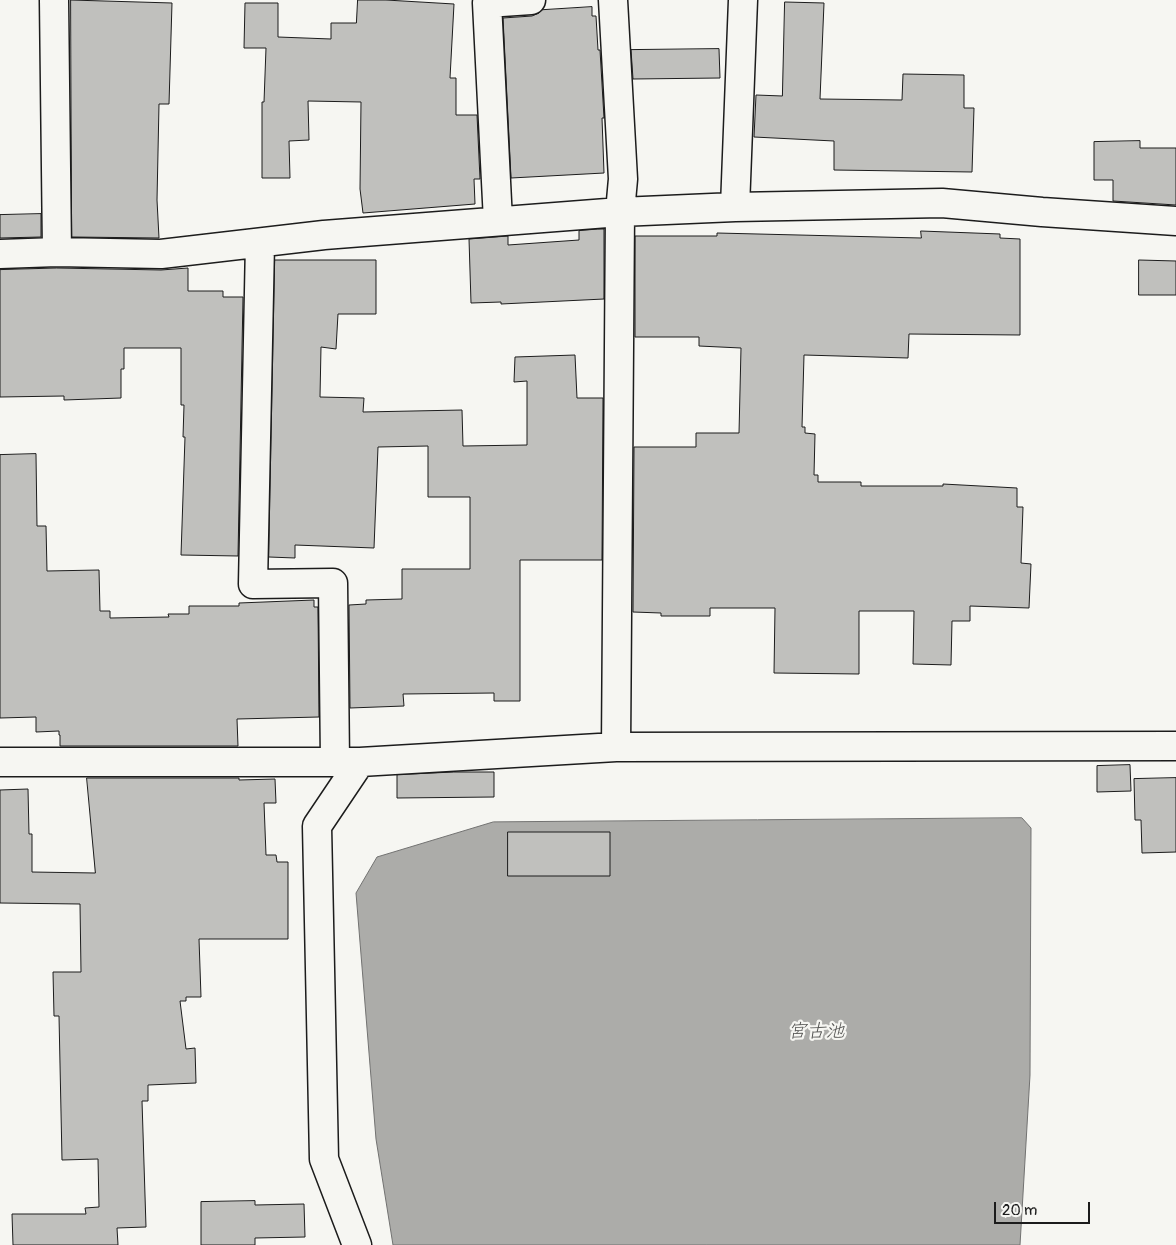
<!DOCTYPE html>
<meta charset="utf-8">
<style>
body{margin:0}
#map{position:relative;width:1176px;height:1245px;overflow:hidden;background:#f6f6f2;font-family:Pangolin,sans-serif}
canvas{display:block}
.scale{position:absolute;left:994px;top:1202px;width:96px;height:22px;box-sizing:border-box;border:2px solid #1c1c1c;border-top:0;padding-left:6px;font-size:15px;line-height:18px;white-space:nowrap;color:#1c1c1c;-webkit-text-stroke:4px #f6f6f2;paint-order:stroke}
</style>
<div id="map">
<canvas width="1176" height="1245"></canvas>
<div class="scale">20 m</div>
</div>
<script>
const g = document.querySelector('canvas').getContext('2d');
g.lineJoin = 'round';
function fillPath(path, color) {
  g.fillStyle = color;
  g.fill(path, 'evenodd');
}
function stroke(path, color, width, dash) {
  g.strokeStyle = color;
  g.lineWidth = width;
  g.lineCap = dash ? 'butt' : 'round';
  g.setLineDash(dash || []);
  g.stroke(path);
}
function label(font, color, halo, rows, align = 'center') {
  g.font = font + ' Pangolin,"Klee One",sans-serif';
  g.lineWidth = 4.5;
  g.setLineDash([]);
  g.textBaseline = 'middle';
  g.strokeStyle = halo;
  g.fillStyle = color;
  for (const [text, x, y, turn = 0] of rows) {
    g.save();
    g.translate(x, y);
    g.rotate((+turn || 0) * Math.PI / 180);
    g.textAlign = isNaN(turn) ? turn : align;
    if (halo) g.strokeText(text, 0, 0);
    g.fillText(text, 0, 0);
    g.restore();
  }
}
const water = new Path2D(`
 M1022,818L1031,828L1030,1075L1020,1245H393L376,1139L356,893L377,857L493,822Z`);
const building = new Path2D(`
 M71,0L172,3L169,104H159L157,200L159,238L72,237Z
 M358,0H386L454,4L450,78H456V115H477L480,179H474L475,204L363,213L360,189L361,102L308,101L309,140L289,141L290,178H262V102H264L266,48H244L245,3H278V37L331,39V23H356Z
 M785,2L824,3L820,99L902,100L903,74L964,75V108H974L972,172L834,170V141L754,137L756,95L782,96Z
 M592,7V16H596L598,50H600L604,118H602L604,173L511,178L503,18L532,16L539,13L542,10Z
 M719,49L720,78L633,79L631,50Z
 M1140,141V148H1176V205L1113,201V180H1094V142Z
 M41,214V237L0,238V215Z
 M598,229H604V299L501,304V302L471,303L469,239L508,236V245L579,240V231Z
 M921,231L1000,234V238L1020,239V335L909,334L908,358L804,355L802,427H805V433L815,434L814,475H818V482H861V486H943V484L1017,488V507H1023L1021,563L1031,564L1029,608L970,606V621H952L951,665L913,664L914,611H859V674L774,673L775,608H710V616H661V613L633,612L634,447H696V433H739L741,348L699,346V337H635V236H717V233L921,238Z
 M275,260H376V314H338L336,349L321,347L320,397L364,398L363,412L462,410L463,446L527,445V381L514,382L515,357L575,355L577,398H603L602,560H520V701H494V693L403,694L404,706L350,708L349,605L366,604V600L402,599V569H470V497H428V446L378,447L374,548L295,545V558L269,557Z
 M1139,260L1176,261V295H1139Z
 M57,268L161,270L188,268V291H223V297H243L238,556L181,555L185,437H183L184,405H181V348H124V369H121V398L64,400V396L0,397V270Z
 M36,454L37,526H46L47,571L99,570L100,611H110V618L169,617L168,614H189V606H239V603L314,600V607H318L319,717L237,719L238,746H60V735H59V731L36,732V717L0,718V455Z
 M1130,765L1131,791L1097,792V766Z
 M454,772H494V797L397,798V775Z
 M87,778H239V780L275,779L276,803H264L266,855H276L277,862H288V939H199L201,997H186V1001H180L186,1049L195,1048L196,1083L148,1085V1101H142L146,1227L117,1228L118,1245H13L12,1214H86L85,1208L99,1207L98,1159L62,1160L59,1016H54L53,972H81L80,904L0,903V790L28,789L29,834H32V872L95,873Z
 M1176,778V852L1142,853L1141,820H1135L1134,779Z
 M508,832H610V876H508Z
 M255,1201V1205L304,1204L305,1237L255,1238V1245H201V1202Z`);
const minor = new Path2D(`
 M54,0L57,252
 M613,0L623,179L620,212L616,747
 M735,207L743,0
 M498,221L487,3L531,0
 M260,243L253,584L333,583L335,762
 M0,254L57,252L161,254L324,235L620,212L735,207L942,203L1042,212L1176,221
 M0,762H360L616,747L1176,746
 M357,1245L324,1159L317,826L360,762`);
const waterNames = [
 ["宮古池",816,1032]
];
fillPath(water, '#acaca9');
stroke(water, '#727271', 1);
fillPath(building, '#c0c0bd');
stroke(building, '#1c1c1c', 1);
stroke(minor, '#1c1c1c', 31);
stroke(minor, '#f6f6f2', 28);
label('italic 19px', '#565654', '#f6f6f2', waterNames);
</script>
